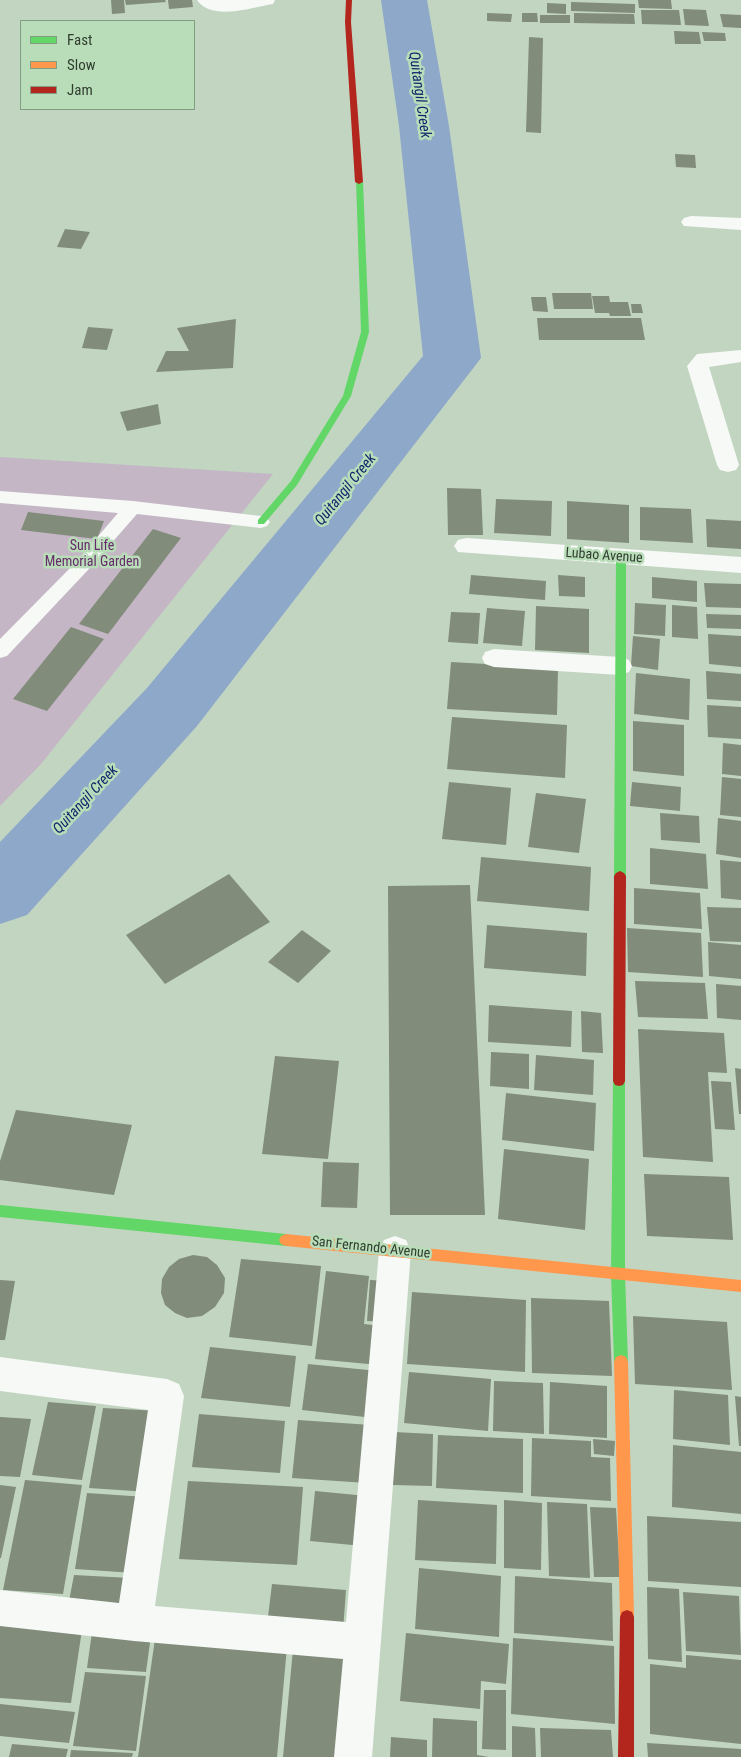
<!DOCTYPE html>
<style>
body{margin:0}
#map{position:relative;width:741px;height:1757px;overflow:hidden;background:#c2d5c1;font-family:"Roboto Condensed",sans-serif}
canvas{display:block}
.legend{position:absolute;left:20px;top:20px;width:175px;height:90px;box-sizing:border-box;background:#baddb9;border:1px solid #839d82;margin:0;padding:6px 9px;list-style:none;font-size:15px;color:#303e30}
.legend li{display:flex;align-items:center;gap:10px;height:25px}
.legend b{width:25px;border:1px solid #839d82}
</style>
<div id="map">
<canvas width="741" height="1757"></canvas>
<ul class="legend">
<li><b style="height:6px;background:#63d668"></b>Fast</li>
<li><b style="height:6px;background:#ff974d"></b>Slow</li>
<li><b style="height:6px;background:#b3261e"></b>Jam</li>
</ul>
</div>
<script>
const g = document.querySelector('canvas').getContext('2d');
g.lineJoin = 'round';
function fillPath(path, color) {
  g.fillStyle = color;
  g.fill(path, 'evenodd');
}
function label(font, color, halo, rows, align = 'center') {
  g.font = font + ' "Roboto Condensed",sans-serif';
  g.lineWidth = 5;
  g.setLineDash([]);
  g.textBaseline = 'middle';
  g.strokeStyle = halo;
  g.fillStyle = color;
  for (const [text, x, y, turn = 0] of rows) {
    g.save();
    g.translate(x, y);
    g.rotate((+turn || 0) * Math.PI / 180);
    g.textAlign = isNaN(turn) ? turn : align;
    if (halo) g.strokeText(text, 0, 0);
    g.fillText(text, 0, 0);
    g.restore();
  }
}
const green = new Path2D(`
 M0,457L273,474L41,764L0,806Z`);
const river = new Path2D(`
 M381,0H427L449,126L481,358L197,726L27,915L0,924V842L147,688L423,356L399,126Z`);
const building = new Path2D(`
 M111,0H124L125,13L112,14Z
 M125,0H165L166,2L126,5Z
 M168,0H192L193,7L169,9Z
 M638,0H671L672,9L639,8Z
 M571,2L635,4V13L571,11Z
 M547,3L566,4V14L547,13Z
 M683,9L706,10L709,26L685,25Z
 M641,10H679L681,25L642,24Z
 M487,13L512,14L511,22L487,21Z
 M522,13H537L538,22H522Z
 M574,13L634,14L635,24L574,23Z
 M720,14L741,15V28L723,27Z
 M540,15H570V23H540Z
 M674,31L699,32L701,44H675Z
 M702,32L725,33L726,41H704Z
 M529,37L543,38L541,133L526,132Z
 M675,154L695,155L696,168L676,167Z
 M65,229L90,232L81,249L57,247Z
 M552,293H591L593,309H554Z
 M592,296H609L610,302H628L631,316H610L609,313H595Z
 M531,297H546L548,312L533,311Z
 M631,304H641L643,313H632Z
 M537,318H641L645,340H539Z
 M236,319L233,368L156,372L166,351H189L177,328Z
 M88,327L113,329L107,350L82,348Z
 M158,404L161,424L127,431L120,412Z
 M447,488L481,489L483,535H448Z
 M496,499L552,501L551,536L494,533Z
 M567,501L629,505V543L567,539Z
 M640,507L691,509L693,543L640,540Z
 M28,512L104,521L97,539L21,530Z
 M706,519L741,521V549L707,547Z
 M153,529L181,538L108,634L79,624Z
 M471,575L546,581L545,600L469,594Z
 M558,575L585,577V597L559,596Z
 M652,577L697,581V602L652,598Z
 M704,583L741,584V608L706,607Z
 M635,603L666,605L665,636L634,634Z
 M672,605L697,607L698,639L672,637Z
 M536,606L589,609V653L535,650Z
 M487,608L525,611L522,646L483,643Z
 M451,612L480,613L478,644L448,642Z
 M706,614L741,615V629L707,628Z
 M71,627L104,639L47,711L13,699Z
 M708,634L741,636V667L709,664Z
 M633,636L660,639L658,670L631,666Z
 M451,662L558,668L557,715L447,709Z
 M706,671L741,674V701L707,699Z
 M636,673L690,679L689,720L634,714Z
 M707,705L741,707V739L708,737Z
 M452,717L567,725L565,778L447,769Z
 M633,721L684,725V776L633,771Z
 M723,743L741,745V776L722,774Z
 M722,777L741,779V817L720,815Z
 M449,782L511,788L506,845L442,839Z
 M632,782L681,787L680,811L630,806Z
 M536,793L586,799L579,853L528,847Z
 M660,813L699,816L700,843L661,840Z
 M718,818L741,821V858L716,854Z
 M650,848L706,854L708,889L650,884Z
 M481,857L591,867L589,911L477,901Z
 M720,860L741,862V900L721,898Z
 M229,874L270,922L165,984L126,935Z
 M470,885L485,1215H390L388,886Z
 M634,888L700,893L702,929L634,924Z
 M707,907L741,908V942L710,941Z
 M487,925L587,933L586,976L484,968Z
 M627,928L701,933L703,977L628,972Z
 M302,930L331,951L298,983L268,962Z
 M708,942L741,945V979L709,976Z
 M635,981L705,983L708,1019L638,1017Z
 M716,984L741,986V1020L717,1018Z
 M489,1005L572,1011L571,1047L488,1042Z
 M581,1011L601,1013L603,1053L582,1052Z
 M638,1029L724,1033L727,1073L708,1072L713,1162L643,1157Z
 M491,1052L529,1054V1089L490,1086Z
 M536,1055L594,1060L593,1095L534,1090Z
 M275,1056L339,1061L328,1159L262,1154Z
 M735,1068L741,1069V1114H739Z
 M711,1081L731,1082L735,1130L715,1129Z
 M506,1093L596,1103L594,1151L502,1140Z
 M16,1110L132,1125L114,1195L0,1180V1161Z
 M504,1149L589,1159L585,1230L498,1219Z
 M323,1162L359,1163L357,1208L321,1207Z
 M644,1174L729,1177L733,1240L647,1236Z
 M193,1255L207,1257L217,1265L225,1278L224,1293L215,1307L202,1316L187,1318L175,1313L165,1305L161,1293L162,1279L169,1267L179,1259Z
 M241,1259L321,1266L312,1346L229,1337Z
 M326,1271L369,1276L364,1324L383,1326L379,1365L315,1359Z
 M0,1280L15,1281L5,1340H0Z
 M370,1280L388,1281L385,1322L367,1321Z
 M412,1292L526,1300L525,1372L407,1364Z
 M531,1298L609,1301L612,1376L532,1373Z
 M633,1316L727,1322L732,1390L635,1384Z
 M210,1347L296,1356L290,1407L201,1398Z
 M308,1364L378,1371L374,1418L302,1410Z
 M409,1372L491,1379L488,1431L404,1423Z
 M494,1381L543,1383L544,1434L493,1431Z
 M550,1382L607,1386V1438L549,1434Z
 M674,1390L728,1395L730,1445L673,1439Z
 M735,1396L741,1397V1446H739Z
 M48,1402L96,1406L82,1480L32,1475Z
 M103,1408L160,1411L149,1492L89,1488Z
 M199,1414L285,1421L280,1473L192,1467Z
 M0,1417L31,1419L20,1477L0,1476Z
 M298,1420L371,1425L367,1483L292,1478Z
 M394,1432L433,1434L432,1486L393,1485Z
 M438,1435L523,1439V1493L436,1488Z
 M532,1438L591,1441V1457L610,1458L611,1501L531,1496Z
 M593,1439L615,1441L614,1456L594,1454Z
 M673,1445L741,1452V1514L672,1507Z
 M25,1480L82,1485L63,1594L3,1590Z
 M188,1481L303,1487L297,1565L179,1559Z
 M0,1485L16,1487L1,1558H0Z
 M315,1491L367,1496L363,1546L310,1541Z
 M87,1493L146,1497L134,1573L75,1569Z
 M418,1500L497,1505L496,1564L415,1560Z
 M504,1500L542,1503L541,1570L504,1568Z
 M547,1502L587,1504L590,1578L549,1576Z
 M590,1507L616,1508L620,1577H594Z
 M647,1516L741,1522V1587L648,1581Z
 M419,1568L501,1576L499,1637L415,1629Z
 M74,1575L130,1578L127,1604L69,1601Z
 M515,1576L612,1583L613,1641L514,1633Z
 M272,1584L346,1590L343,1631L267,1625Z
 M647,1587L679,1589L682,1662L648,1659Z
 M683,1592L739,1596L741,1655L686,1651Z
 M0,1618L83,1623L71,1703L0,1698Z
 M93,1625L152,1628L146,1672L87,1668Z
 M406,1633L509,1644L506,1684L481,1681L480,1709L400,1701Z
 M513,1638L614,1646L615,1724L511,1714Z
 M155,1639L287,1647L277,1757H138Z
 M293,1649L353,1655L345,1757H283Z
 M686,1655L741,1660V1744L650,1734V1664L686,1668Z
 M85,1672L146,1676L136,1751L73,1746Z
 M484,1690H506V1750L482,1749Z
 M0,1704L75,1712L69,1743L0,1736Z
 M433,1718L477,1721V1755L489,1757H432Z
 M512,1726L535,1728L536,1757H512Z
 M540,1728L611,1730L613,1757H541Z
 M391,1737L427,1740V1757H390Z
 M647,1743L741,1749V1757H648Z
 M12,1744L68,1749L66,1757H9Z
 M71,1750L133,1753L132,1757H70Z`);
const lane = new Path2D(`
 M0,491L133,501L261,516L267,518L270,522L267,526L261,528L137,514L88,570L7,656L0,658V639L76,562L118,513L0,503Z`);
const street = new Path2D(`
 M197,0H275L273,4L267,5C248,9 210,20 197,0Z
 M691,216L741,218V230L684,226L681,222L684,218Z
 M741,350V362L709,367L739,465L736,470L728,472L720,470L717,465L687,366L697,354Z
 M466,538L741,557V573L458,552L454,546L458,540Z
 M494,649L620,657L629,660L632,666L629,672L620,675L494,667L485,664L482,658L485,652Z
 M395,1236L406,1240L411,1251L372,1757H334L343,1659L134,1641L0,1626V1590L119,1603L148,1410L0,1391V1357L167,1379L179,1384L184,1396L155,1606L346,1622L379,1251L384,1240Z`);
const fast = new Path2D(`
 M356,180L363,182L369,332L351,396L297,485L264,524H258V520L291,481L343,396L361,332Z
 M621,554L626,557V876L624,879H616L614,876L616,557Z
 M619,1076L623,1077L625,1081V1274L628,1362L626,1367L621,1369L616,1367L614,1362L611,1274L613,1081L615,1077Z
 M0,1205L286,1234L291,1236L293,1240L291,1244L286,1246L0,1217Z`);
const slow = new Path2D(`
 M286,1234L741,1280V1292L286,1246L281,1244L279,1240L281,1236Z
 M621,1355L626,1357L628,1362L634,1617L632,1622L627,1624L622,1622L620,1617L614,1362L616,1357Z`);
const jam = new Path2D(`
 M346,0H352L351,22L363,182L359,184L355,182L345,22Z
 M620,871L624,873L626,876L625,1081L623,1085L619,1086L615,1085L613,1081L614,876L616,873Z
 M627,1610L632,1612L634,1617V1757H618L620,1617L622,1612Z`);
const parkNames = [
 ["Sun Life",92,546],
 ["Memorial Garden",92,562]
];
const streetNames = [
 ["Lubao Avenue",604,556,4],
 ["San Fernando Avenue",371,1248,6]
];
const waterNames = [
 ["Quitangil Creek",419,95,82],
 ["Quitangil Creek",346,490,-51],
 ["Quitangil Creek",86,800,-47]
];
fillPath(green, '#c4b6c5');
fillPath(river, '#8ea8ca');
fillPath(building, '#818c7b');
fillPath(lane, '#f6f9f6');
fillPath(street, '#f6f9f6');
fillPath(fast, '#63d668');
fillPath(slow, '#ff974d');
fillPath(jam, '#b3261e');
label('14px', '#662b6b', '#baddb9', parkNames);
label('14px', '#303e30', '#baddb9', streetNames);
label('italic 15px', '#0f286c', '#baddb9', waterNames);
</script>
